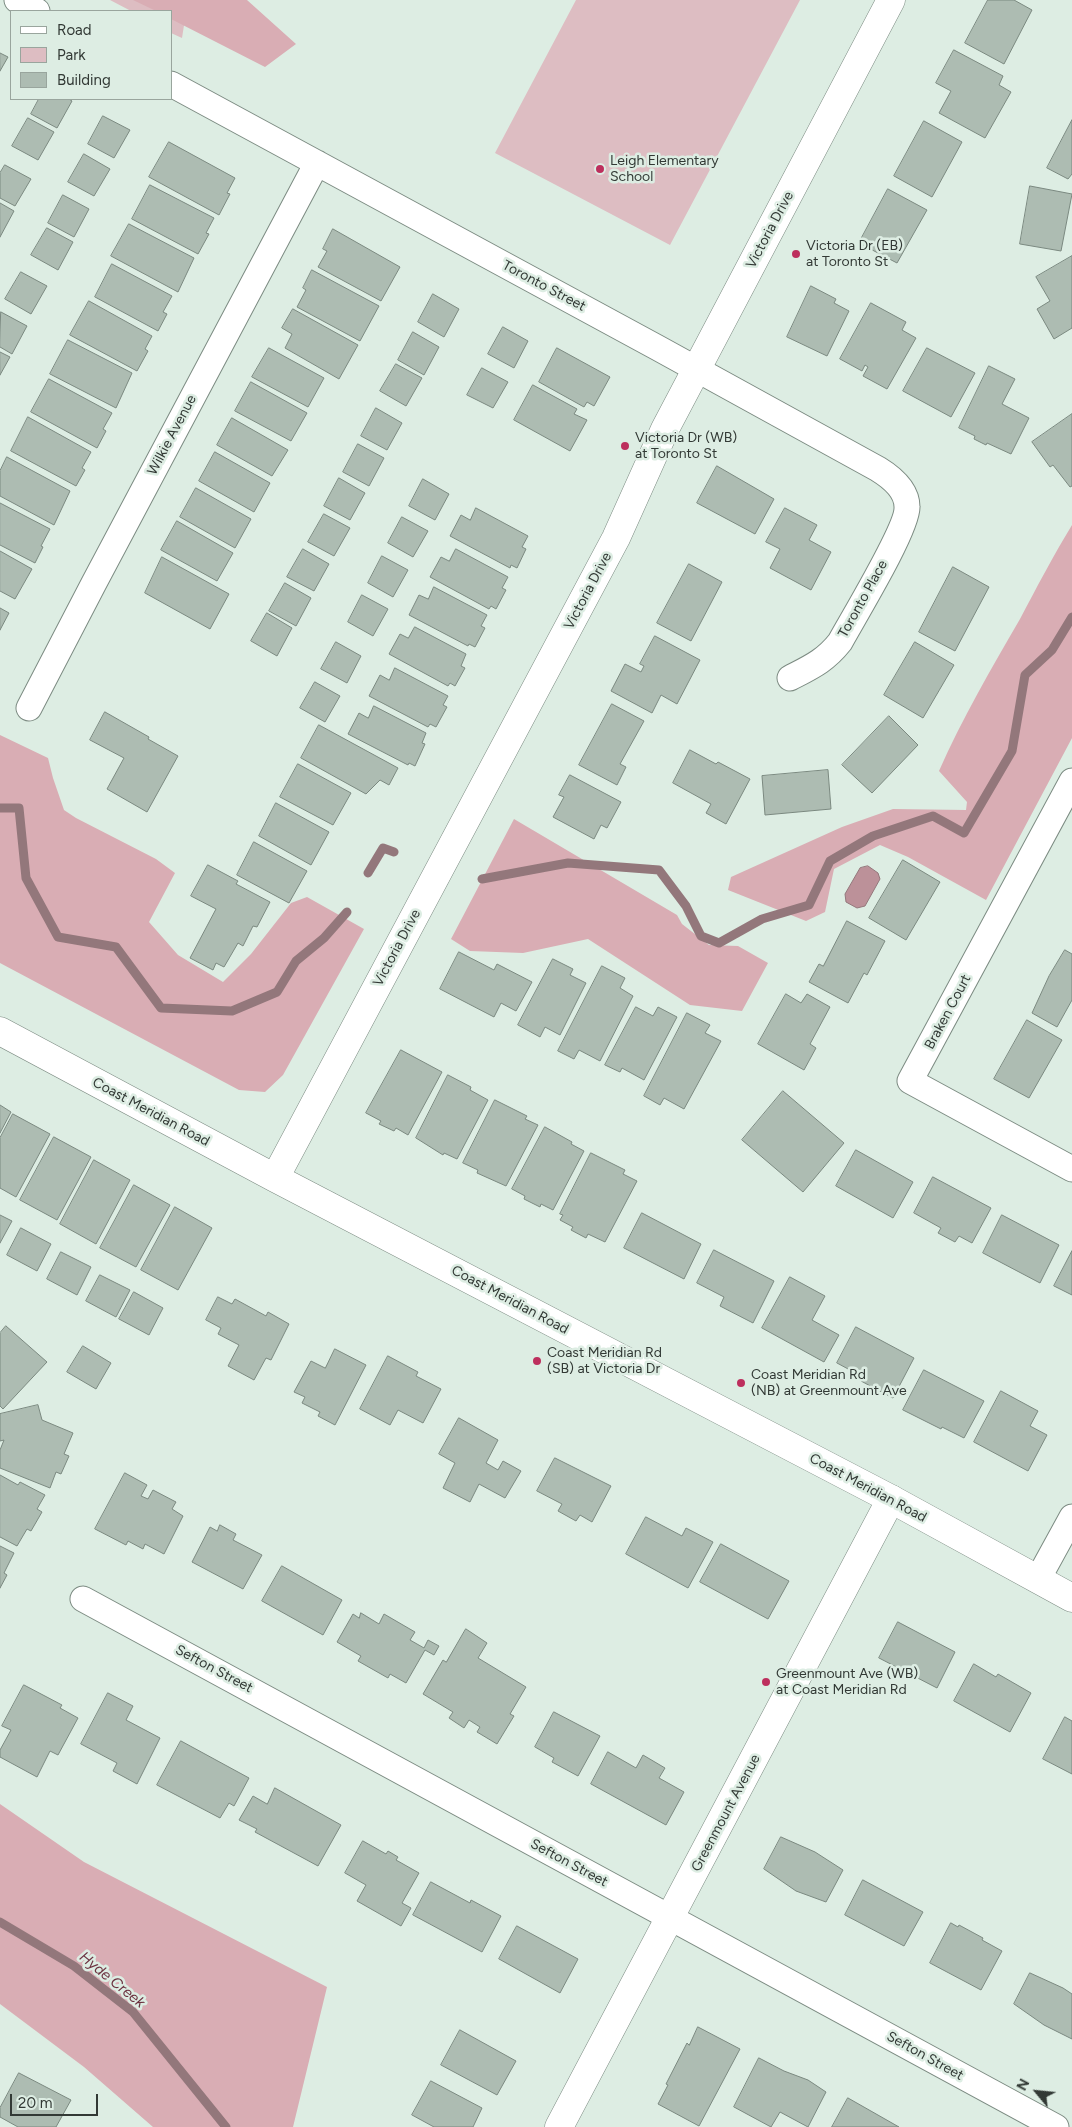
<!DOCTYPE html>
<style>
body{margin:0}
#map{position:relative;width:1072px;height:2127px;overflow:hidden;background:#ddede3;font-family:Figtree,sans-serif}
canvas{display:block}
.legend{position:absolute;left:10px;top:10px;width:162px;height:90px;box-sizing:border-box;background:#ddede3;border:1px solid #99a59d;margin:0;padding:6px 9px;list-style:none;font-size:15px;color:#323935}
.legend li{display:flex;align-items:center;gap:10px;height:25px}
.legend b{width:25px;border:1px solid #99a59d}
.north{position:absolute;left:1012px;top:2067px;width:50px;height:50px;-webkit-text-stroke:4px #ddede3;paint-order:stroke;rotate:298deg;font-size:14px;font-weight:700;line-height:20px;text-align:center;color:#323935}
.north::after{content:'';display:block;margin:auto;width:18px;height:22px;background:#323935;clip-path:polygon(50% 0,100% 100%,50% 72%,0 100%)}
.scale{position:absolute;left:10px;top:2094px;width:88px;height:22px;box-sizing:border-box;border:2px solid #323935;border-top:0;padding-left:6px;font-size:15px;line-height:18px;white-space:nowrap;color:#323935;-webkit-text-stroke:4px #ddede3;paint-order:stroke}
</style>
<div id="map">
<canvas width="1072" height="2127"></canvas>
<ul class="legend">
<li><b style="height:6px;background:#fff"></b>Road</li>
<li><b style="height:14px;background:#ddbdc2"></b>Park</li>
<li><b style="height:14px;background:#adbcb2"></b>Building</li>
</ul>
<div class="north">N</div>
<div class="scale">20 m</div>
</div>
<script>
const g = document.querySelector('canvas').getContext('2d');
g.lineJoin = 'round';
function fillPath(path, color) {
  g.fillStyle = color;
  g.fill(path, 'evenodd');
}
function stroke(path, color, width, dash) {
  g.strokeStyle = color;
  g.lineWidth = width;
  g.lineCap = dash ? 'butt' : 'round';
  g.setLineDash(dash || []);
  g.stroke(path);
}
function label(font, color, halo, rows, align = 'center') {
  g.font = font + ' Figtree,sans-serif';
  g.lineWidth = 5;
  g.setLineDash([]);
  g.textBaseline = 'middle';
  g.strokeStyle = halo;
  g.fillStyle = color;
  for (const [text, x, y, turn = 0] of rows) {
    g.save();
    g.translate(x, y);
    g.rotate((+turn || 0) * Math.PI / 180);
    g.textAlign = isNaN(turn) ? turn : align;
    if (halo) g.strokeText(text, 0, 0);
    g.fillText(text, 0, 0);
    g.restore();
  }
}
const green = new Path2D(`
 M110,0H188L182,38L171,33V11H131Z
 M576,0H800L670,245L495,153Z`);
const forest = new Path2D(`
 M133,0H247L296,44L265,67L171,19V11H156Z
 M1072,525V738L986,900L908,857L880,845L834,869L825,912L806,921L728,890L731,877L842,827L893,809L966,810L967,802L939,771C962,719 991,669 1020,619C1037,587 1053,556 1072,525Z
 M0,735L48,758L53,778L64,810L76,818L156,859L175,873L149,922L178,955L223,982L251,954L291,903L307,897L364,929L283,1075L265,1092L239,1090L0,963Z
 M514,819L677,915L682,924L709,945L738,946L768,963L742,1011L690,1005L588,939L523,953L470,951L451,939Z
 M0,1804L84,1862L327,1987L293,2127H153L84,2067L0,2004Z`);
const water = new Path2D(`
 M868,866L878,873L880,879L865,906L857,908L846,902L845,894L860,868Z`);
const stream = new Path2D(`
 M0,808H19L26,878L58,937L116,947L161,1008L232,1011L277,992L296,961L324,938L347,912
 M368,873L383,848L394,852
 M482,879L568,863L659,870L686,906L701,936L719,943L762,919L809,905L830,861L873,836L933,816L964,833L1012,751L1025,675L1052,650L1072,617
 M0,1922L74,1966L133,2012L226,2127`);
const building = new Path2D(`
 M988,0H1014L1032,10L1004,64L965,43Z
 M954,50L1003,76L999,85L1011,92L985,138L939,113L951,91L936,83Z
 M0,53L8,57L0,71Z
 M39,99H69L72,101L57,128L31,114Z
 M103,116L130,130L114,158L88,144Z
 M28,118L54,132L38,160L12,146Z
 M1072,120V174L1068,179L1047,168Z
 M924,121L962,142L932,197L894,176Z
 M169,142L235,178L227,193L230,194L219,215L149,177Z
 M84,154L110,169L94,196L68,182Z
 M5,165L31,179L15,206L0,198V173Z
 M150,185L214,218L206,233L209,234L198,254L132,219Z
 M1030,186L1072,194L1061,251L1020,244Z
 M888,189L927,210L897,263L859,243Z
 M63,195L89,209L74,237L48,223Z
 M0,203L14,211L0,237Z
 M129,224L194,258L178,292L111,256Z
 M47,228L73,242L58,270L31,255Z
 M333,229L400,267L381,301L318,267L327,251L323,249Z
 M1072,256V328L1054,339L1037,309L1050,301L1036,277Z
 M112,264L172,296L163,312L167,314L158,331L95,297Z
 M312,270L379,306L360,341L297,307L306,290L303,288Z
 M21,272L47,286L31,314L5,299Z
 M811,286L836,299L834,303L849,311L827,356L787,337Z
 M433,294L459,309L444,337L418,322Z
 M89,301L152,336L145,349L148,351L137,371L70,335Z
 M871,303L906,322L902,330L916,338L887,389L863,376L868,367L865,365L862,371L840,359Z
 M293,309L358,345L339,379L285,348L292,334L282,328Z
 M1,312L27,326L12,354L0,347Z
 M503,327L528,341L514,368L488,354Z
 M413,332L439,347L424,375L398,360Z
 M68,340L132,373L116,408L50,374Z
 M269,348L324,378L308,407L252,377Z
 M557,348L610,377L594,406L587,402L584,407L539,382Z
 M927,348L975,373L951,417L903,391Z
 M0,352L10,357L0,375Z
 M396,364L422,378L406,406L380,391Z
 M989,366L1015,379L1002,404L1029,418L1011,454L987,443L986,445L974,439L975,436L959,428Z
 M482,368L508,382L493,408L467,395Z
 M49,379L112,413L103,429L106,431L97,448L31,412Z
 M251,382L307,413L291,441L235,411Z
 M533,385L577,409L574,414L587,420L570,451L514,420Z
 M376,408L402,423L387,450L361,436Z
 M1072,414V486L1070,487L1053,465L1050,467L1032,442Z
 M28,417L91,452L82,468L85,470L76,486L11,451Z
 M232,418L288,450L272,476L217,445Z
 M358,444L384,458L369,486L343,472Z
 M215,452L270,483L254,512L199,481Z
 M7,457L70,491L54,525L0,496V471Z
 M717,466L774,499L755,534L697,503Z
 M339,478L365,493L350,520L324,506Z
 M423,479L449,494L435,520L409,506Z
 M196,488L251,519L235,548L180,517Z
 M0,503L50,529L41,546L43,547L35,563L0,545Z
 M476,508L528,536L522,547L526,549L517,568L511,565L510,568L450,536L461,515L470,520Z
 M785,508L817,525L809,540L831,552L811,590L770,568L780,549L766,542Z
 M324,514L350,528L334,556L308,542Z
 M402,517L428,531L413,557L388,543Z
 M177,521L233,553L217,581L161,550Z
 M303,549L329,564L314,591L287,577Z
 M456,549L508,577L502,588L506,590L496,609L491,606L489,609L430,577L441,557L449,561Z
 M0,551L32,569L15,599L0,591Z
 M382,556L408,570L393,597L368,583Z
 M162,557L229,594L210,629L145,593Z
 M689,564L722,582L691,641L657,623Z
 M953,567L989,587L955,651L919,632Z
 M285,583L311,598L296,626L269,611Z
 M434,587L487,615L481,626L485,628L475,647L469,644L468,646L409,615L419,595L428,599Z
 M362,595L388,609L373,636L348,622Z
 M0,608L9,613L0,630Z
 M267,613L292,628L277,656L251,641Z
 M415,627L466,654L461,666L465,668L455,686L450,683L448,686L389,654L400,634L408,638Z
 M655,636L700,660L677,704L661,695L652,713L611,691L625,664L641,672L644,666L640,664Z
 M336,642L361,656L347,683L321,669Z
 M915,642L954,665L923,718L884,695Z
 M395,668L448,696L443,705L447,707L436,727L430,724L428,727L369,696L380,675L389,680Z
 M315,682L340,696L325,722L300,708Z
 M612,704L644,721L620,764L626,767L617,785L579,765Z
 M374,706L426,733L422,743L425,744L415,766L409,763L408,765L348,734L359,713L368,718Z
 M105,712L149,737L148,739L178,756L147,812L107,789L124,758L90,740Z
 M889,716L918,745L872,793L842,765Z
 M319,725L398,768L389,785L380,780L366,794L301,758Z
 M690,750L716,764L718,762L750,779L726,824L706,813L711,804L673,783Z
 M298,764L351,793L333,825L280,797Z
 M828,770L831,809L765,815L762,776Z
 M570,775L621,802L607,828L601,825L594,839L553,817L564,797L559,795Z
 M276,803L329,832L311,865L259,836Z
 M254,842L307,871L289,903L237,875Z
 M903,860L940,882L906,940L869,918Z
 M208,865L238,881L236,884L270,902L257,927L253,926L243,946L238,943L224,967L216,963L213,970L190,958L216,909L191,896Z
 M847,921L885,941L867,975L864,973L848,1003L809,982L819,964L823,966Z
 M1065,950L1072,954V1000L1057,1027L1032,1013L1049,976Z
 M459,952L494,970L497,964L532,982L516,1011L501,1003L494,1017L440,989Z
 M553,959L573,969L570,975L586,983L560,1035L545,1027L540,1037L518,1025Z
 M602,966L625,978L620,988L633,996L600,1061L579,1050L574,1059L558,1051Z
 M786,994L801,1003L807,994L830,1007L810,1044L816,1048L804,1070L758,1044Z
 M636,1007L653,1016L658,1007L677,1017L644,1080L622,1068L620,1072L605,1065Z
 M687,1013L710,1025L705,1033L721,1041L684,1109L664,1098L660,1105L644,1096Z
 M1027,1020L1062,1040L1029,1098L994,1079Z
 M401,1050L442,1072L408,1135L396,1128L394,1131L379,1124L381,1121L366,1113Z
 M448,1075L471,1087L470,1090L488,1100L457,1159L444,1153L443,1155L416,1138Z
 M783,1091L844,1143L803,1192L742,1140Z
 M495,1100L527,1116L525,1119L538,1125L506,1186L477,1173L478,1170L463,1163Z
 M0,1105L11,1112L0,1133Z
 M13,1114L50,1134L16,1197L0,1188V1138Z
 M545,1127L572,1142L571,1144L584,1151L553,1210L541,1204L540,1207L524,1199L525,1196L512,1189Z
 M54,1137L91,1157L57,1220L20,1200Z
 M856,1150L913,1182L893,1218L836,1186Z
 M591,1153L625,1170L623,1174L637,1181L605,1242L588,1234L586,1238L571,1230L573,1227L560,1220L563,1215L560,1214Z
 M94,1160L130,1180L96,1244L60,1224Z
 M933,1177L991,1208L972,1243L959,1236L955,1242L938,1233L941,1228L914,1213Z
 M134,1185L170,1205L136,1267L100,1248Z
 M175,1207L212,1228L178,1290L141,1270Z
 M642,1213L701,1244L684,1279L624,1248Z
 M0,1215L12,1221L0,1243Z
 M1002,1215L1059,1245L1040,1283L983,1253Z
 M21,1228L51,1244L37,1271L7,1255Z
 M714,1250L774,1281L753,1323L720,1306L724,1297L697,1283Z
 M1072,1251V1295L1054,1286Z
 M61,1252L91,1267L77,1295L47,1279Z
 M100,1275L130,1290L116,1317L86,1301Z
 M790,1277L825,1296L812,1320L839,1335L824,1362L762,1328Z
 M134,1292L163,1308L149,1335L119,1319Z
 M218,1297L232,1304L235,1299L266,1316L268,1312L289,1324L271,1360L266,1358L254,1380L228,1366L239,1345L218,1334L221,1328L206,1320Z
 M6,1326L47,1362L3,1409L0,1406V1333Z
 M856,1327L914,1358L893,1398L861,1381L863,1377L837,1363Z
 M83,1346L111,1363L96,1389L67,1372Z
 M335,1349L366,1365L335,1425L318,1416L320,1412L302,1403L305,1397L294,1392L311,1361L325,1368Z
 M388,1356L418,1372L416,1376L441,1389L423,1423L398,1410L390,1425L360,1409Z
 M924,1370L984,1401L964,1438L942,1427L941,1429L903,1410Z
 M1001,1391L1038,1411L1030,1426L1047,1435L1028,1471L974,1442Z
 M38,1405L42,1420L73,1433L64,1454L69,1456L61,1474L56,1472L50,1488L0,1468V1450L4,1440L0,1441V1414Z
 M459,1418L498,1440L486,1463L498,1470L503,1461L521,1471L505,1498L479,1484L470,1502L443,1488L455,1463L439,1454Z
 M555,1458L611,1486L592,1522L580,1515L576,1521L558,1511L562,1504L537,1491Z
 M125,1473L147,1485L141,1496L148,1499L153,1490L176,1502L172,1509L183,1516L164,1554L145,1544L143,1549L128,1541L126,1545L95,1529Z
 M0,1475L18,1485L20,1482L45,1495L37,1509L42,1512L31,1531L27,1529L17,1546L0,1537Z
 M646,1517L682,1536L686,1528L713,1542L688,1588L626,1554Z
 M220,1525L236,1534L233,1540L262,1555L243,1589L192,1562L210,1527L217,1531Z
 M721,1544L789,1581L768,1619L700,1582Z
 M0,1546L14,1553L4,1573L7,1575L0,1588Z
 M282,1566L342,1600L323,1635L262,1601Z
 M361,1613L379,1624L384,1614L415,1632L410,1640L424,1648L428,1640L439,1646L434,1655L425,1650L406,1683L390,1674L388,1678L358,1661L361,1656L337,1642L353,1614L359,1618Z
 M898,1622L955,1652L937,1688L879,1658Z
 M466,1629L487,1643L478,1658L526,1687L510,1714L514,1716L497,1744L477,1732L480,1727L469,1720L464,1728L449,1718L453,1712L423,1694L443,1660L446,1662Z
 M974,1664L996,1677L998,1674L1031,1693L1010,1732L954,1701Z
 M24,1685L62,1705L60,1708L78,1718L58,1755L50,1751L37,1777L0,1757V1750L11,1730L2,1726Z
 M108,1693L133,1706L126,1720L160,1738L137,1784L113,1771L117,1763L81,1744Z
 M554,1712L600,1736L578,1776L552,1762L554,1758L535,1747Z
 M1065,1717L1072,1721V1774L1043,1759Z
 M181,1741L249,1778L234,1806L229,1803L220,1818L157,1785Z
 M608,1752L636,1768L643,1755L665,1768L659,1778L684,1792L666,1825L591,1784Z
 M275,1788L341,1825L318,1866L255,1832L257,1829L239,1820L253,1796L267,1804Z
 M781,1837L815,1852L843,1870L826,1902L796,1891L764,1869Z
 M363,1841L386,1854L388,1851L398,1857L396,1860L419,1873L402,1903L411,1908L401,1926L357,1901L366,1885L345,1873Z
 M863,1880L923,1912L904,1946L845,1915Z
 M431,1882L470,1903L471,1900L501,1916L482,1952L413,1915Z
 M951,1923L958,1927L959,1925L983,1938L982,1940L1002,1951L981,1990L930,1963Z
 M517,1926L578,1959L560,1993L499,1959Z
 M1030,1973L1063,1988L1072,1994V2039L1044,2025L1014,2004Z
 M698,2027L740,2049L699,2126L658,2104L668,2085L666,2084L687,2043L689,2045Z
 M460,2030L516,2061L497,2095L441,2065Z
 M759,2058L784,2071L808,2080L826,2092L808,2127L780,2112L771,2127L734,2107Z
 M19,2073L71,2100L56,2127H18L0,2117V2108Z
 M431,2081L482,2108L473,2127H434L412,2115Z
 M848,2098L899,2127H832Z`);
const minor = new Path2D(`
 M17,0L37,11
 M171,84L658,348L878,469C891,477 907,490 907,507C908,528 853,618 840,642C825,661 811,667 790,678
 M29,708L94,583L317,163
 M1072,781L910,1081L1072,1169
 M1038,1579L1072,1517
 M83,1599L1056,2127`);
const tertiary = new Path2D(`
 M559,2127L891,1499`);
const secondary = new Path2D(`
 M0,1031L275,1178L891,1499L1072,1598
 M275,1178L616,538L665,429L891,0`);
const markers = [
 [600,169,5,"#bd2f5d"],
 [796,254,5,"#bd2f5d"],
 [625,446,5,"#bd2f5d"],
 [537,1361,5,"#bd2f5d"],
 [741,1383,5,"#bd2f5d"],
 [766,1682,5,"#bd2f5d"]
];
const poiNames = [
 ["Leigh Elementary",610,161],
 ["School",610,177],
 ["Victoria Dr (EB)",806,246],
 ["at Toronto St",806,262],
 ["Victoria Dr (WB)",635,438],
 ["at Toronto St",635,454],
 ["Coast Meridian Rd",547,1353],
 ["(SB) at Victoria Dr",547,1369],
 ["Coast Meridian Rd",751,1375],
 ["(NB) at Greenmount Ave",751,1391],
 ["Greenmount Ave (WB)",776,1674],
 ["at Coast Meridian Rd",776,1690]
];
const streetNames = [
 ["Victoria Drive",770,230,-62],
 ["Toronto Street",544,286,28],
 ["Wilkie Avenue",172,435,-62],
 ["Victoria Drive",588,591,-62],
 ["Toronto Place",863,599,-61],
 ["Victoria Drive",397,948,-62],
 ["Braken Court",948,1012,-62],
 ["Coast Meridian Road",151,1112,28],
 ["Coast Meridian Road",510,1300,28],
 ["Coast Meridian Road",868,1488,28],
 ["Sefton Street",214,1669,28],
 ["Greenmount Avenue",726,1813,-62],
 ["Sefton Street",569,1863,28],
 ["Sefton Street",925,2056,29]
];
const waterNames = [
 ["Hyde Creek",112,1980,39]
];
fillPath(green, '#ddbdc2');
fillPath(forest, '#d9adb4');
fillPath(water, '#bc9199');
stroke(water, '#93777b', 1);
stroke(stream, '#93777b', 9);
fillPath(building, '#adbcb2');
stroke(building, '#7b8980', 1);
stroke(minor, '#7c8b82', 27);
stroke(tertiary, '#7c8b82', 29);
stroke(secondary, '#7c8b82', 29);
stroke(minor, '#fff', 25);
stroke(tertiary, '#fff', 28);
stroke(secondary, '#fff', 28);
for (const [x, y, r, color] of markers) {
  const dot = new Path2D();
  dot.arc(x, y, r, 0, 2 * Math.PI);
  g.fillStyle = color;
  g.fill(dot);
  stroke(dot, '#ddede3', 2);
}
label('14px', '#323935', '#ddede3', poiNames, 'left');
label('14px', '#323935', '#ddede3', streetNames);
label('italic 15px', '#6c3240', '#ddede3', waterNames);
</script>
